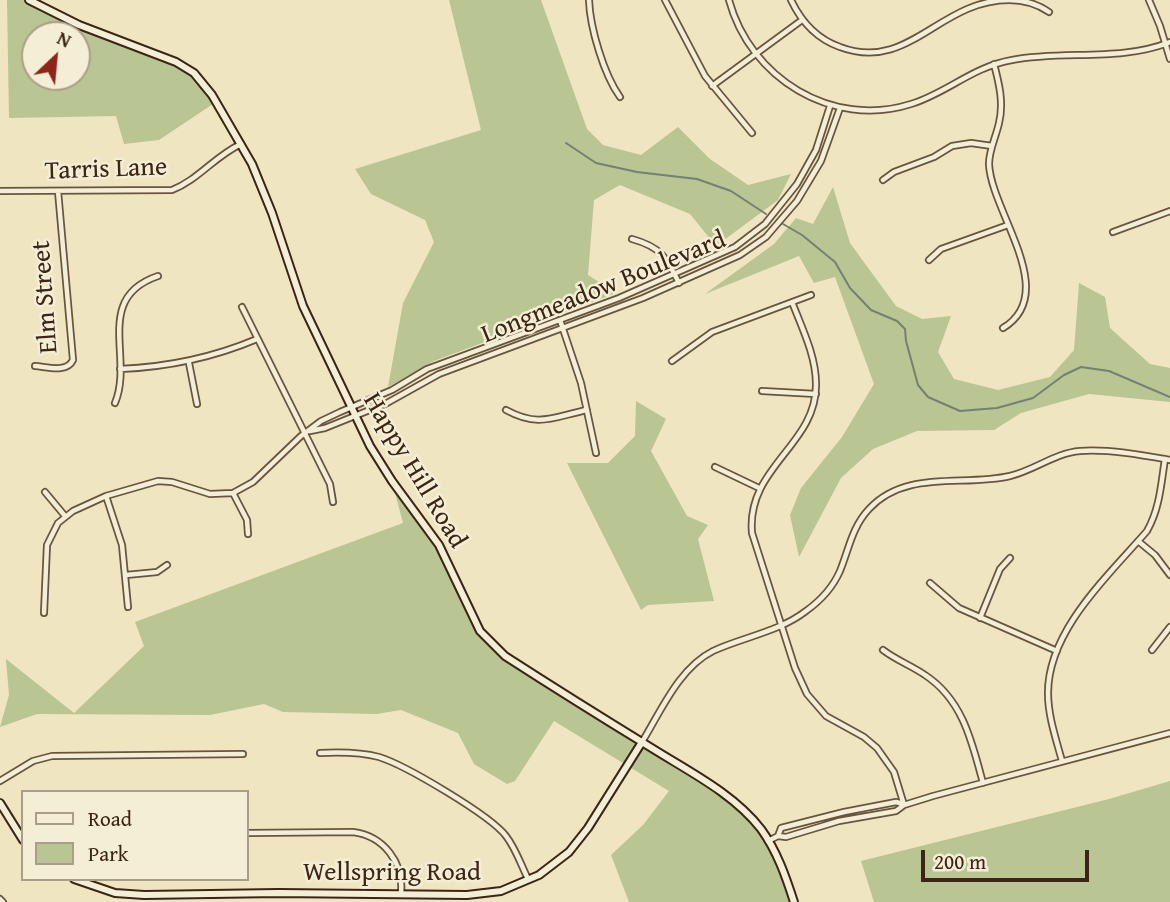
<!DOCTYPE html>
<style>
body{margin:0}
#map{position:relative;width:1170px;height:902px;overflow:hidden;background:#efe5c1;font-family:"Gentium Book Plus",serif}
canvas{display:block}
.legend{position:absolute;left:21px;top:790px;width:228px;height:91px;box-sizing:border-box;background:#f5eed7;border:2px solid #ab9e89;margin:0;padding:9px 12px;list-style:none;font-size:21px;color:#3b2515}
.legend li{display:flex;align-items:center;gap:14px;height:35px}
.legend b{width:35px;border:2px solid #ab9e89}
.north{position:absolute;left:21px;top:21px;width:70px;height:70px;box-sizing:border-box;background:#f5eed7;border:2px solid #ab9e89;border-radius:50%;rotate:26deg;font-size:19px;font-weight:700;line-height:28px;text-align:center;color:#3b2515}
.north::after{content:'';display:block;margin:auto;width:24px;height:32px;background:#8f2418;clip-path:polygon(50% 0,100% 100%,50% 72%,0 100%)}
.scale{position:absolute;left:921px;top:850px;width:168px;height:32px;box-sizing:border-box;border:4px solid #3b2515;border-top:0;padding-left:9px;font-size:21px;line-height:24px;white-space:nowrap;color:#3b2515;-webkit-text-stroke:5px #f5eed7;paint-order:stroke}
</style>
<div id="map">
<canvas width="1170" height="902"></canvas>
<ul class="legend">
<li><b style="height:9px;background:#f5eed7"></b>Road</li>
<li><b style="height:19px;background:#b9c593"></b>Park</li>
</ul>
<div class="north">N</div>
<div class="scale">200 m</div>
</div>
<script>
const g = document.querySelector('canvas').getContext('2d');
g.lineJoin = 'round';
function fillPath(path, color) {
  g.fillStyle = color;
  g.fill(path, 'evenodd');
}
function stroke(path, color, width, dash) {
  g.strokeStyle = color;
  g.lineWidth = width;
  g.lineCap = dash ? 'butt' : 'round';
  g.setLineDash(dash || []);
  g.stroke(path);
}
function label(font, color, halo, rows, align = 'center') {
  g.font = font + ' "Gentium Book Plus",serif';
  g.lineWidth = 5;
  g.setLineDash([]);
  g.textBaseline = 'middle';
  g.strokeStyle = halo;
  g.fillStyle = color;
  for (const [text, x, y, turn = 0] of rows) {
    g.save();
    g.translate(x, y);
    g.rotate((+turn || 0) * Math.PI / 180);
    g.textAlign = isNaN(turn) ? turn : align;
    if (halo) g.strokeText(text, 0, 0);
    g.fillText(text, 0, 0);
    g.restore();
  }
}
const green = new Path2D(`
 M7,0H29L62,17L185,67L216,102L159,140L124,144L116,116L9,118ZM35,35H77V77H35Z
 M449,0H541L587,129L603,145L641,155L678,127L710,159L748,185L791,174L778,200L716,246L690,214L620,185L594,200L588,275L616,293L434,361L388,387L403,303L434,242L425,220L371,194L355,169L481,130Z
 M833,187L850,243L896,306L922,319L951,316L938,352L954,379L998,390L1050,377L1074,350L1079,283L1105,297L1110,328L1150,364L1170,368V402L1089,394L1021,413L994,430L917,431L873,449L841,478L799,557L790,515L801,488L842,437L874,384L835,277L814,283L799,256L705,294L774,244L796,218L813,224Z
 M636,401L666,419L651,451L687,516L708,525L698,539L714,601L648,605L641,610L567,463H608L635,436Z
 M392,481L428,527L476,624L495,649L735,803L768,841L794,902H629L611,855L643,825L669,791L554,721L515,781L507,784L474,764L458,733L401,710L377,714L283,712L264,704L210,715L37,714L0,727L9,695L6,659L74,713L144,646L135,622L403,523Z
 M1170,781V902H874L861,861L1109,799Z`);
const stream = new Path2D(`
 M566,143L596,163L637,172L697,179L731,191L766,214
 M783,224L802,235L835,262L850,288L871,310L897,321L905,329L906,341L918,385L928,397L960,411L997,408L1033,398L1064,375L1081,367L1109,371L1170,397`);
const street = new Path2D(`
 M589,0C590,28 604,75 620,97
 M665,0L705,76L752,133
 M729,0C750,78 832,129 911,104C947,93 972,67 1012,60C1064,50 1120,62 1170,42
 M791,0C801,21 817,39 840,47C909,73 939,0 1009,0C1024,0 1036,3 1049,12
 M1149,0L1160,26L1170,59
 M994,64C999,83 1004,103 999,123C996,137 989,150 989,164C991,212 1061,293 1003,328
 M712,86L802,20
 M883,180L894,172L934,157L952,146L971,143L992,146
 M0,191L172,190C198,180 215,156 241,144
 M1113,232L1170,211
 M632,239C661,247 666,257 679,283
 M929,260L941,249L1008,225
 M792,302C802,328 816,356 816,384C817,445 746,467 752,533L795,668L807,694L826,716L864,737L877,748L894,772L904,805
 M242,307L330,484L333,502
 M560,320L581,383L596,453
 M672,361L712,332L811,295
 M189,363L197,404
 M35,366C48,367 67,373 73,360L58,191
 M120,369C169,367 212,358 257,339
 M762,391L816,394
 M115,403C134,358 93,298 158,276
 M506,410C539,428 553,417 587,410
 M310,431L325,428L387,403L439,374L643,298L740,255L766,237L797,201L821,161L840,108
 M715,467L759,488
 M45,492L65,516
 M233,493L247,520L248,534
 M106,496L122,545L128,607
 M1138,541L1155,555L1170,575
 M126,575L157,572L167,565
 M930,583L959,608L1057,651
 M44,613L47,545L58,523L73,511L106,496L158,481L172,482L210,494L233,493L253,482L301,436L321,421L340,412L392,390L427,369L619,298L735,247L765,224L797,184L816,150L830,106
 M980,618L1000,569L1010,558
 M883,650C896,660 912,666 925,675C963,700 972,742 983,783
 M1152,650L1170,627
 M642,742C661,711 679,668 713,651C743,637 779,632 806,611C820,601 833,587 840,571C849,549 852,527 869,509C906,469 963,487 1010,476C1035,470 1055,453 1080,451C1109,449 1142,455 1170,460
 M320,753C340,752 360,752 379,757C405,765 490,815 506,836C516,849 521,865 528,879
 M1062,761C1056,739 1048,716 1048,693C1048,630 1109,575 1147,531C1160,508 1161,484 1165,459
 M0,781L33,761L52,756L243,754
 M247,833L353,832C384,836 404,863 401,893
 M778,836L781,828L844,812L896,802L903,804
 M768,841L778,836L786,837L839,821L896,811L904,805L933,796L1170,733
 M0,899L3,902`);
const secondary = new Path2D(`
 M29,0L79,25L176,62L194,73L212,95L252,164L272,213L303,306L370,446L392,481L439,545L480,631L505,656C553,687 601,717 650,747C688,771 733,793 761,829C777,851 786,877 794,902
 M0,803L23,840
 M74,879L115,893L144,895L278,893L467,895L501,891L539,875L569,852L588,828L642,742`);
const streetNames = [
 ["Tarris Lane",106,170,-2],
 ["Longmeadow Boulevard",604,288,-22],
 ["Elm Street",46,297,-94],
 ["Happy Hill Road",414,471,59],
 ["Wellspring Road",392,873]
];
fillPath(green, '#b9c593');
stroke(stream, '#748172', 2);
stroke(street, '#685540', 8);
stroke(secondary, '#3b2515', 10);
stroke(street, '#f5eed7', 4.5);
stroke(secondary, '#f5eed7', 6);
label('26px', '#3b2515', '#f5eed7', streetNames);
</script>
